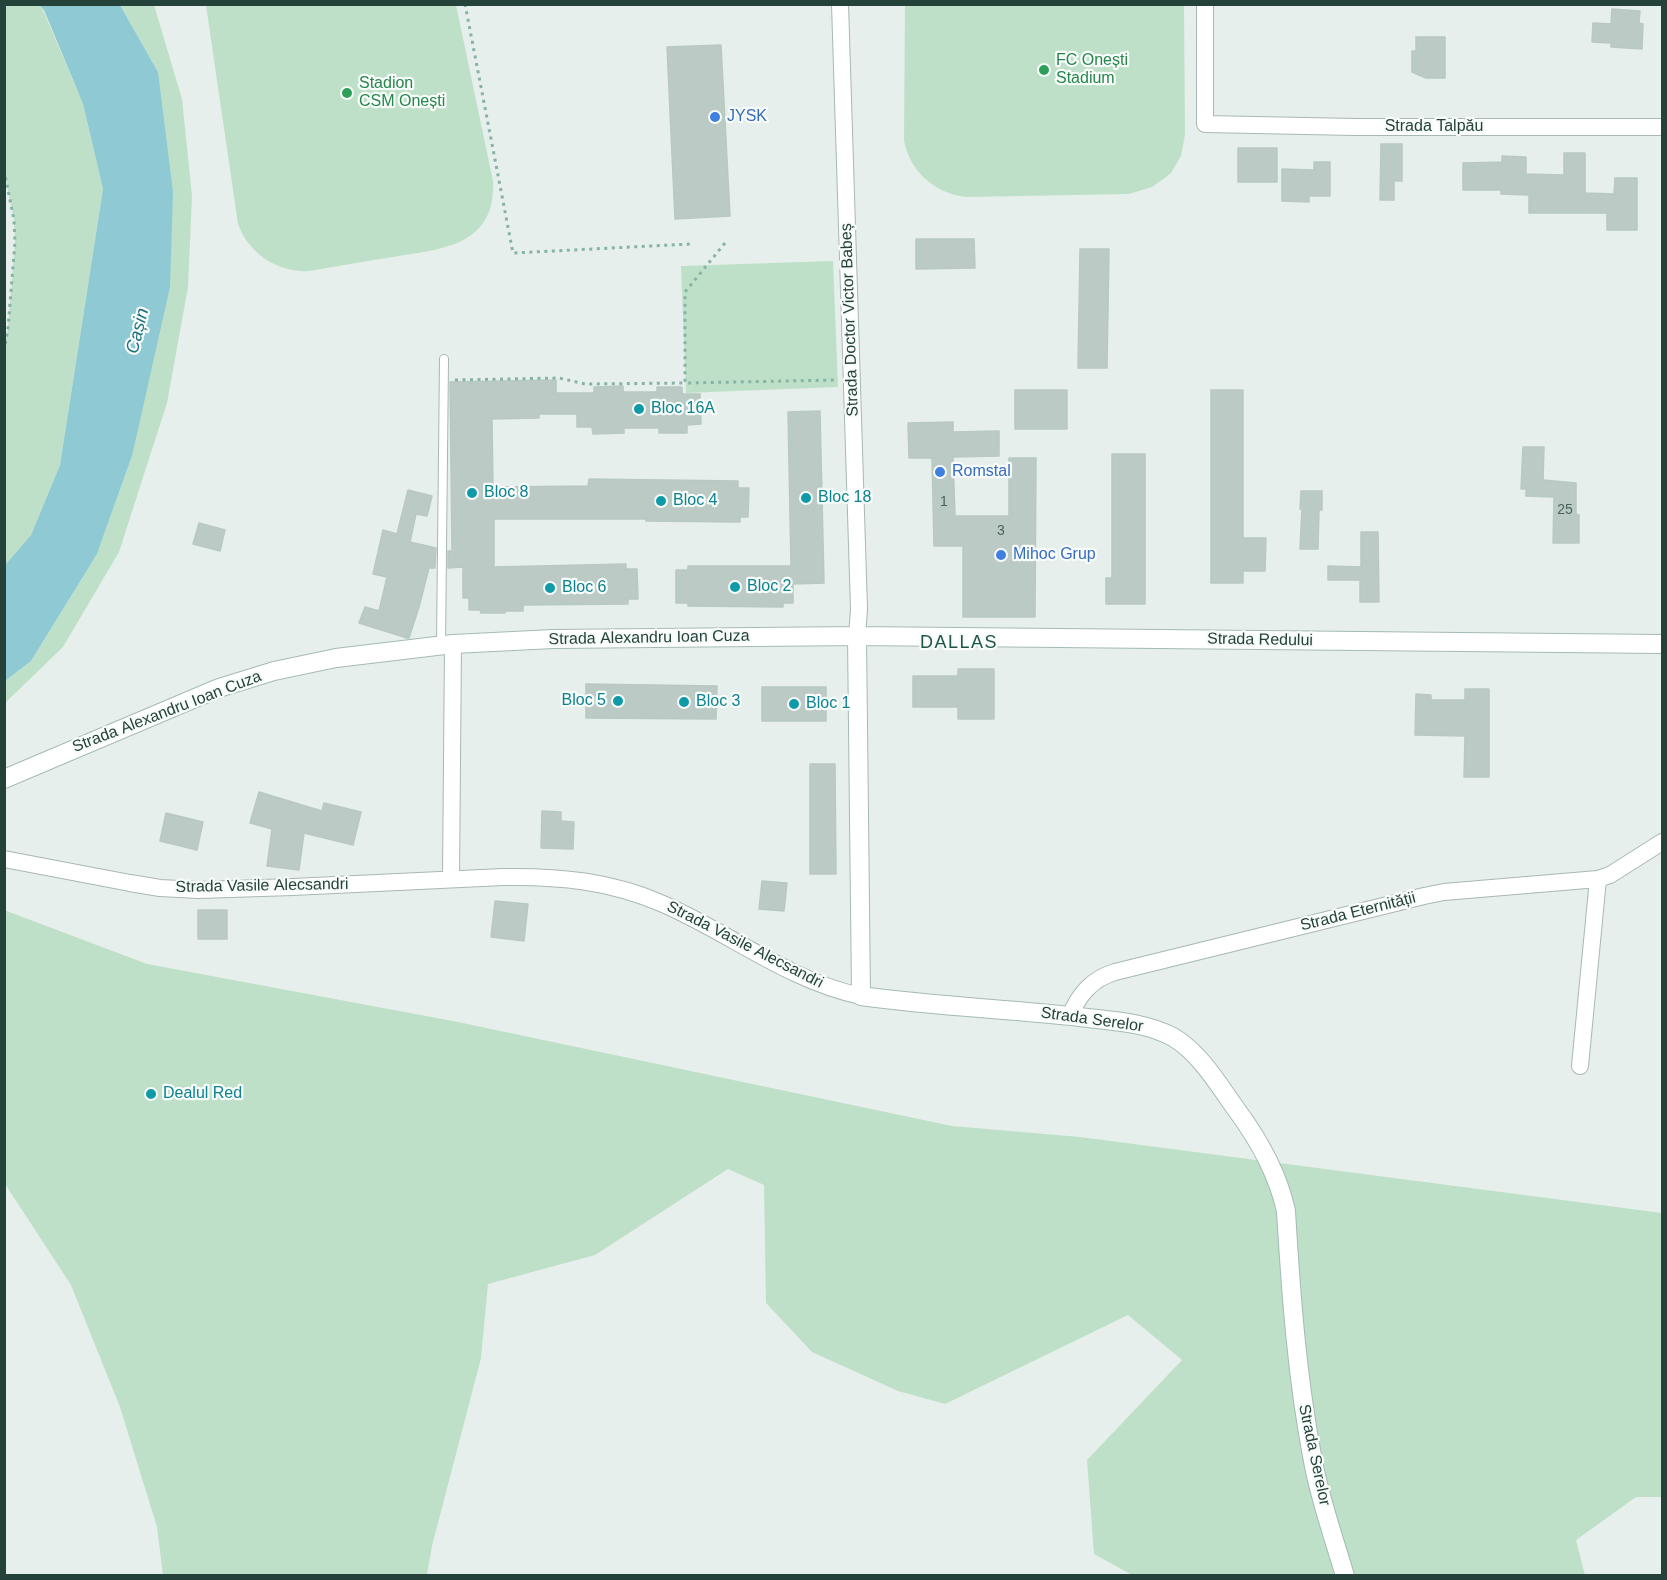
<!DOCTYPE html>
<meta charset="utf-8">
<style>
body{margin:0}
#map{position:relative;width:1667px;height:1580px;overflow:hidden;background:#e6efeb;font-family:Helvetica,sans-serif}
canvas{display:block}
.frame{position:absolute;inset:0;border:6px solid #24423a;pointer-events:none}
</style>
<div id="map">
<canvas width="1667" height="1580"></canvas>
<div class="frame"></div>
</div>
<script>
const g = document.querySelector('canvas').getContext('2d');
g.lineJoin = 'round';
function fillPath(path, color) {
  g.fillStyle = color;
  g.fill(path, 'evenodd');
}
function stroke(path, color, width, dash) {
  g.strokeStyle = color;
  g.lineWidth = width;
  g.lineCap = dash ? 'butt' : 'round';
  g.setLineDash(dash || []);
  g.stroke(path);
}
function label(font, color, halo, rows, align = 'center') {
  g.font = font + ' Helvetica,sans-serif';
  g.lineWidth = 4.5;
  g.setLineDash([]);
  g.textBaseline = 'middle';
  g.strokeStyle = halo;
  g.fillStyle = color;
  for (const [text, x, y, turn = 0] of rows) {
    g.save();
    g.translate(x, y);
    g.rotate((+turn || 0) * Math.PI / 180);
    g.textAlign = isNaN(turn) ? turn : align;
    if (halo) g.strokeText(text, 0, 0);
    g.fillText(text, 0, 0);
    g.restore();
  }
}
const green = new Path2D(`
 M5,5H39L43,10L83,104L103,189L60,465L31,535L5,565L4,352L8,328L15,242L14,220L4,170Z
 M120,5H154L182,99L192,196L188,287L167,403L119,552L63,647L5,703V681L31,661L97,554L132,456L158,72Z
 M206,5H456L493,181C496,246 442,249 393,257C365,261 338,266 310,271C278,273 249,254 238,224Z
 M905,5H1184L1185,135L1181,156L1171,173L1162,180L1152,187L1129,194L967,197C935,194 909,171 904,140Z
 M833,261L838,387L686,393L681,266Z
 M4,910L147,964L453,1021L952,1126L1080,1137L1662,1213V1497H1636L1576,1540L1585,1575H1132L1094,1554L1087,1460L1182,1360L1128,1315L945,1404L898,1391L812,1352L766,1303L764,1185L728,1169L595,1255L488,1284L481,1358L432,1546L427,1575H163L157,1527L120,1407L71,1285L5,1184Z`);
const water = new Path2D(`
 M39,5H120L158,72L173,192L170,287L132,456L97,554L31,661L5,681V565L31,535L60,465L103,189L83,104L44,10Z`);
const building = new Path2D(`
 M1612,9L1640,11L1639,23L1643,24L1642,49L1611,47V43L1592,42L1593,23L1611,24Z
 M1416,37H1445V78H1426L1412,72V51H1416Z
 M721,45L730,216L675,219L667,47Z
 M1381,144H1402V181H1394V200H1380Z
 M1238,148H1277V182H1238Z
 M1564,153H1585V193L1614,194L1615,178H1637V230H1607V213H1529V195L1501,194V190H1463V163L1502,162V156L1526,157V174L1564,175Z
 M1314,162H1330V196H1309V202L1282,201V169L1314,170Z
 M916,239H974L975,268L916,269Z
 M1080,249H1109L1107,368H1078Z
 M556,380V393H594V387L623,386V392H657V387H682V394H700L701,424L687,425V433H659V428H624V433L593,434L592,427H577V414H539V418L492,419L493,487L588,486L589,479L738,481V488H749L748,517H740V522L646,521V519H494V567L626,564V569H637L638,599H628V604L523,605V611H505V613H481L480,610H469V598H463V567L448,568V551H452L450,382Z
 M1015,390H1067V429H1015Z
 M1211,390H1243V538H1266L1265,571H1243V583H1211Z
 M820,411L824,583L793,584V603H783V607L688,606V603H676V570H688V566H791L788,412Z
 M953,422V432L999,431V456L953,457L955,516H1009V458H1036L1035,617H963V546H934L932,458H909L908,423Z
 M1523,447H1544L1543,480L1576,483V514L1579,515V543H1553L1554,497L1526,496V489H1521Z
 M1112,454H1145V604H1106V578H1112Z
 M408,490L432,496L427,516L416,514L410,542L436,548L435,568H429L419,607L409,638H407L359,623L365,607L379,611L387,577L373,574L383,530L397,534Z
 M1301,491H1322V510H1319L1318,549H1300L1302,509H1300Z
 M199,523L225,530L220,551L193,544Z
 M1361,532H1378L1379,602H1360V580H1328V566L1361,567Z
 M958,669H994V719H958V707H913V676H958Z
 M586,684L717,686L716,719L586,718Z
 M762,687H826V721H762Z
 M1465,689H1489V777H1464L1465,736L1415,735L1416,694L1431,695V700H1465Z
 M810,764H835L836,874H810Z
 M259,792L322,811L324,803L361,812L353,845L304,833L299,870L267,866L272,829L250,823Z
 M542,811L561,812V821L574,822L573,849L541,848Z
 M166,813L203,822L197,850L160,841Z
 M762,881L787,883L784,911L759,909Z
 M495,901L528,904L524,941L491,937Z
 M198,910H227V939H198Z`);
const path = new Path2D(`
 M465,4L513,253L691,244
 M4,170L14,220L15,242L8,328L4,352
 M725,243L685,292V383L836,380
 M455,380L559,378L585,384L685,383`);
const lane = new Path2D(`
 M441,645L444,359`);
const street = new Path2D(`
 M840,4L859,609L857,636
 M1205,4V124L1355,127H1662
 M4,859L130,883L160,888L198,890L293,887L503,877C559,876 611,881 663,904C730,933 789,981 861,996
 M451,878L453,644
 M1070,1016C1079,994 1092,979 1115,972L1424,896L1444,892L1598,879L1610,875L1662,842
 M1580,1066L1598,879`);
const secondary = new Path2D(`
 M857,636L861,996C933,1006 1007,1009 1080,1017C1111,1021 1145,1022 1173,1037C1200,1053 1218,1084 1236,1109C1259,1140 1278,1174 1286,1211C1291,1295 1297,1378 1313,1461C1320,1500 1334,1538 1345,1576
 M4,779L219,688L274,671L336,658L453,644L553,639L857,636L1662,644`);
const markers = [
 [1044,70,6,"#2e9e5b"],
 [347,93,6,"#2e9e5b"],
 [715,117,6,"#3f7fe0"],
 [639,409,6,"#0f9aa8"],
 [940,472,6,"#3f7fe0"],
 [472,493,6,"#0f9aa8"],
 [806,498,6,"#0f9aa8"],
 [661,501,6,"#0f9aa8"],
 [1001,555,6,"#3f7fe0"],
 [735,587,6,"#0f9aa8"],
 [550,588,6,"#0f9aa8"],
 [618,701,6,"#0f9aa8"],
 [684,702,6,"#0f9aa8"],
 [794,704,6,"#0f9aa8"],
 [151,1094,6,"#0f9aa8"]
];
const numberNames = [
 ["1",944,502],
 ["25",1565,510],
 ["3",1001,531]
];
const leisureNames = [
 ["FC Onești",1056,61],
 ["Stadium",1056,79],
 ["Stadion",359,84],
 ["CSM Onești",359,102]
];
const shopNames = [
 ["JYSK",727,117],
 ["Romstal",952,472],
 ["Mihoc Grup",1013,555]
];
const streetNames = [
 ["Strada Talpău",1434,127],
 ["Strada Doctor Victor Babeș",850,320,-92],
 ["Strada Alexandru Ioan Cuza",649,638,-1],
 ["Strada Redului",1260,640,1],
 ["Strada Alexandru Ioan Cuza",167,712,-21],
 ["Strada Vasile Alecsandri",262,886,-1],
 ["Strada Eternității",1358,912,-14],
 ["Strada Vasile Alecsandri",745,945,27],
 ["Strada Serelor",1092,1020,8],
 ["Strada Serelor",1314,1455,78]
];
const cultureNames = [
 ["Bloc 16A",651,409],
 ["Bloc 8",484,493],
 ["Bloc 18",818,498],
 ["Bloc 4",673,501],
 ["Bloc 2",747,587],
 ["Bloc 6",562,588],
 ["Bloc 5",606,701,"right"],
 ["Bloc 3",696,702],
 ["Bloc 1",806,704],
 ["Dealul Red",163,1094]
];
const waterNames = [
 ["Cașin",138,331,-76]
];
const neighbourhoodNames = [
 ["DALLAS",959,643]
];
fillPath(green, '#bfe0c8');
fillPath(water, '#8ec9d4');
fillPath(building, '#bbcac4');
stroke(building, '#b8c9c2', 1.5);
stroke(lane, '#a8b8b2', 10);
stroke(street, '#a8b8b2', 18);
stroke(secondary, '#a4bbb3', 20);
stroke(path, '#86b3a5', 3, [3, 4.5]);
stroke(lane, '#fff', 8);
stroke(street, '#fff', 16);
stroke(secondary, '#fff', 18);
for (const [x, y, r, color] of markers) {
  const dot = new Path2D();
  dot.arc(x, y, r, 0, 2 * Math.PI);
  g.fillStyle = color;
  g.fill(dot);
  stroke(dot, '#f7fbf9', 2);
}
label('14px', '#4a645c', null, numberNames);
label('16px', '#27864d', '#f7fbf9', leisureNames, 'left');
label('16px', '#366cbe', '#f7fbf9', shopNames, 'left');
label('16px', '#24423a', '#f7fbf9', streetNames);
label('16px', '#0d838f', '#f7fbf9', cultureNames, 'left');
label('italic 18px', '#1c6f80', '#f7fbf9', waterNames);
g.letterSpacing = '1.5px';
label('18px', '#1f5548', '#f7fbf9', neighbourhoodNames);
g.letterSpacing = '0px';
</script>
